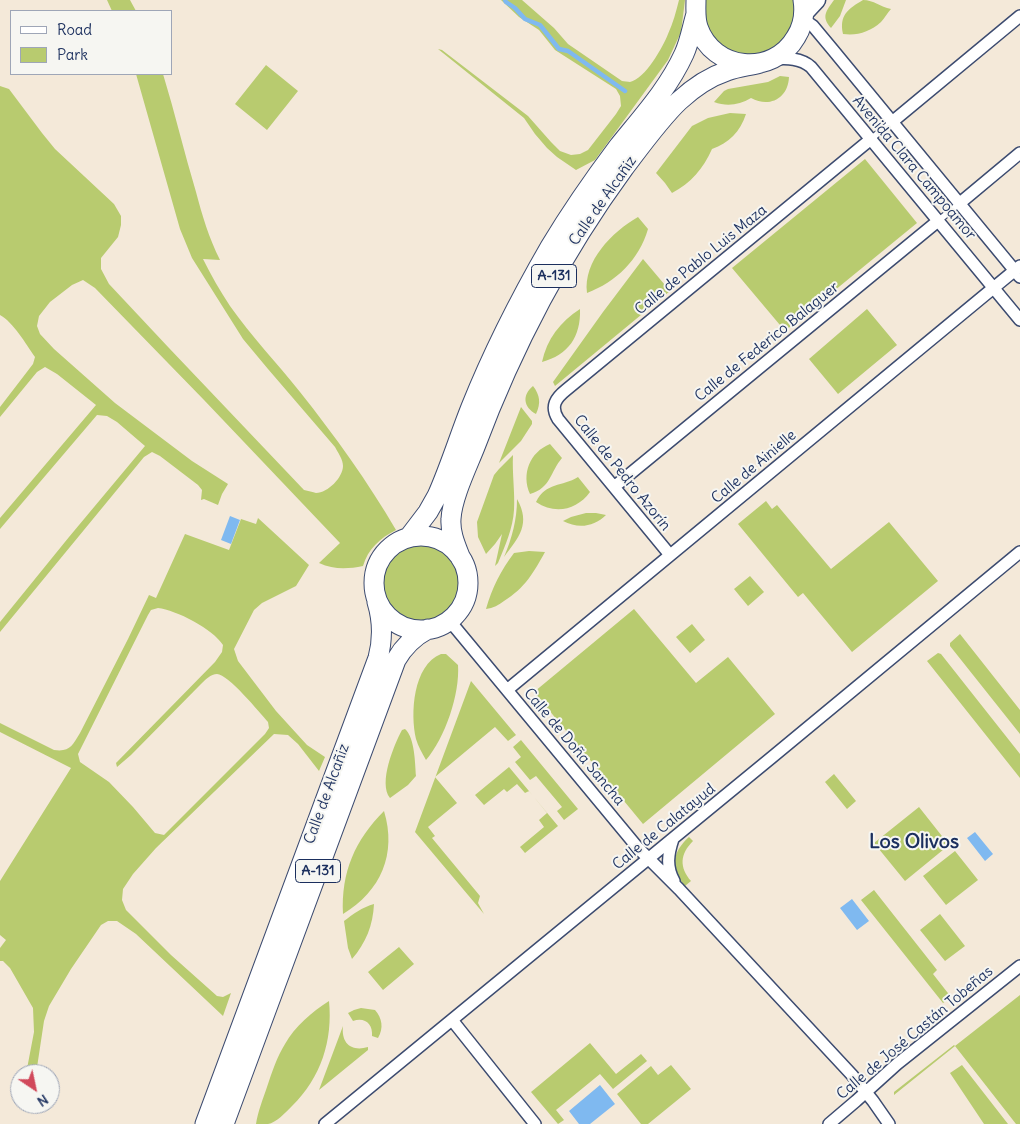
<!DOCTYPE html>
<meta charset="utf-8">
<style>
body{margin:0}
#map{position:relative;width:1020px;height:1124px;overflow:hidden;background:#f4e9d9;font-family:Delius,sans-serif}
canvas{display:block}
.legend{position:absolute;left:10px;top:10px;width:162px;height:65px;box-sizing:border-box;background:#f6f6f2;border:1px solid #9ea6b7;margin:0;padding:6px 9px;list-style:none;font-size:15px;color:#1b2f5e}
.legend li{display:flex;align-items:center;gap:10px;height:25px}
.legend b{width:25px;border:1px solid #9ea6b7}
.north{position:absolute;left:10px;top:1064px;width:50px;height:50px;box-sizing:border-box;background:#f6f6f2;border:1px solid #9ea6b7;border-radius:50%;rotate:146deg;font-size:14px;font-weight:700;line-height:20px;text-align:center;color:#1b2f5e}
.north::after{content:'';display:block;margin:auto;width:18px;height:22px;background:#d1495b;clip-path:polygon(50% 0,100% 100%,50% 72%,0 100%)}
</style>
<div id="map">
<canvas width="1020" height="1124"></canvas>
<ul class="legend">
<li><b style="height:6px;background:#fff"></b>Road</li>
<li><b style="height:14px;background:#b8cb6f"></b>Park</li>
</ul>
<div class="north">N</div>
</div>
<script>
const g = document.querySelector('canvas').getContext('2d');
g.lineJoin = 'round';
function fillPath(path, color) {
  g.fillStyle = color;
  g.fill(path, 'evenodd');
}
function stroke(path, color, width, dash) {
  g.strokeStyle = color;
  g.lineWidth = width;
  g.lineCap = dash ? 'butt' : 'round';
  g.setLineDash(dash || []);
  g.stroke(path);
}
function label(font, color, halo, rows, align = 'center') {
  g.font = font + ' Delius,sans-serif';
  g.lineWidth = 4;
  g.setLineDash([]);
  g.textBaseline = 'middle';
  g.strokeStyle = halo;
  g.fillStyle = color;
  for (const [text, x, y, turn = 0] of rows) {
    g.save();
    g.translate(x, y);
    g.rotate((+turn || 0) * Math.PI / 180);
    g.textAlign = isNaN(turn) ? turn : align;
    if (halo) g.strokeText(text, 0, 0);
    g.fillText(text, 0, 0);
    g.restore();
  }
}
const green = new Path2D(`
 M107,0H130L136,11H112Z
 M501,0H522L554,28L568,44L622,81C624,81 628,82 630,82C645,79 663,47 668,34C673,23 676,12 679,0H685L681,32L668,60L595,160L576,170L557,157L547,148L535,134L524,118L438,49L442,50L528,116L551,142L560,151L571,155L580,154L588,150L616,114L621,106L620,96L616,89L555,50L539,30L519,17Z
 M705,0H795V22L779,46L753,56L734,54L718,44L707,28L705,18Z
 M834,0H846L840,16L831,28C821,17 826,11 834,0Z
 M863,0C874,0 880,7 891,9C887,13 885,18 881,22C870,32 857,36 843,34C839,15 848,9 863,0Z
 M266,65L298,91L267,130L235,104Z
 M136,74H163C175,113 184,152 196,192C202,215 209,238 220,260L203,259C211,275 220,291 230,306C251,336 277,363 300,392C335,436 368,482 396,530C380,538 368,549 363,566C348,569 334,570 319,563L340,543L204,400L95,288L83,280L72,285L50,302L39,316L37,326L40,334L54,349L115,403L192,461L228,484L222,494L218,505L204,499L201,500L202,490L198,485L160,456L152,452L144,457L0,632V622L69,537L145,446L117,422L107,416L97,415L0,529V518L96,405L57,374L45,367L37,372L0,417V407L33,364L35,357C26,344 13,322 0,315V86L9,89L42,133L55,149L114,204L121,216V225L118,237L101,258V269L109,284L169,348L304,490C308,491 313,492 316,493C328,493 343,477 343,466C343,459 338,453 335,447L268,369L243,339L192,258L180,229Z
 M780,76L789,77C788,99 769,108 751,98C739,105 727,107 714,102L724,91L728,89L768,82Z
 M730,113L746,114C740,132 729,143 712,149C703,169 691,183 672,193L665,183L656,173L692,126L708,118Z
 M865,159L917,223L785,331L732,268Z
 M638,217L648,229C639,260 616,282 587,293C583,261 612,232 638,217Z
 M643,259L670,291L555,386L553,382L603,312Z
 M580,309C581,337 568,355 542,362C547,339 560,322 580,309Z
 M867,309L897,345L838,394L809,359Z
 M533,386C540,395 541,403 536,414C523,407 522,395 533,386Z
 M521,407L532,421V424L521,441L499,463Z
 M550,444L562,458C550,472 551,488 530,494C521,474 530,452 550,444Z
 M513,455C512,473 515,492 514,510C513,528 505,546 498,563L495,566L502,534L495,544L486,554L478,537L477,522L494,475L499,469Z
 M578,477L590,492C577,510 555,515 536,502C546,482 562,487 578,477Z
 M517,499C531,524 519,537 504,557C512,538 517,520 517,499Z
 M766,501L772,509L777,505L831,569L889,522L938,581L852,652L803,593L798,597L738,524Z
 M586,513H596L606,515C594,527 578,529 563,521L571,517Z
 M258,518L309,565L296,586L262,603L254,610L234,649L238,661L276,711L307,745L325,757L319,771L298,744L288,735L274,734L156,848L133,874L123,889L122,900L126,910L171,955L217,996L223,997L231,993L223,1016L136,934L117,921H108L101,925L71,969L49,1006L44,1021L36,1074H26L34,1032L33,1008L10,968L3,961H0V948L6,940L0,935V881L71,768L0,732V723L54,750C70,752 72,746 80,733L128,639L149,595L156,598L185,534L229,550L241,519L256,524ZM158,608C176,610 213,629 223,645L222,652L215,662L116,763L117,767L131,755L201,684C205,680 211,674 217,674C228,674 260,713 268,722L269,728L265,734L164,835L155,833L133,807L109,782L80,762L78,754L148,615L151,610Z
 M382 583a39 39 0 1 1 78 0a39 39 0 1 1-78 0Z
 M529,551L545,552C534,572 525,588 504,601C499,605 493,608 486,609C492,588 501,570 514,553Z
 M750,576L764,592L748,606L734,589Z
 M634,609L696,683L728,657L775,714L643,824L534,692Z
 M692,624L705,640L690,653L676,637Z
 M960,634L1020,710V734L950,646V643Z
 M938,653L941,654L1020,754V778L927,661Z
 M441,654H446L458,665C460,694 445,738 426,760C422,753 418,746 416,739C410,714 413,665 441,654Z
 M471,681L516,735L508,741L495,727L435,777L457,803L428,827L435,836L432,838L480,896L478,903L484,914L415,832Z
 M405,729C415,738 415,763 416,776L408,785L390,798C378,783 394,745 402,730Z
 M521,740L578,809L564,820L557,811L562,807L536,776L530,780L515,762L521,757L513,747Z
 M509,767L558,826L525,853L520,847L544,827L539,820L547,813L529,791L525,793L517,784L507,792L504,789L484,805L475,795Z
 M834,774L856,801L847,809L825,782Z
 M919,807L949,845L905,881L874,843Z
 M384,811C397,854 381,891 343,914C341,872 355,840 384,811Z
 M689,837L693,841C680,854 679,867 691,881L685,886C670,869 672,852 689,837Z
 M955,851L978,880L946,905L923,876Z
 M874,890L937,970L933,974L951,997L943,1003L861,900Z
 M374,904C373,925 366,943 352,959L348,948L344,921C353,914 363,907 374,904Z
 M940,914L965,946L945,961L920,930Z
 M399,947L414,964L383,990L368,972Z
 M1020,995V1124H1016L955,1046L894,1095V1092L954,1045L955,1046Z
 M329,1001C333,1040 321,1078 292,1106C286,1112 276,1123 268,1124C264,1124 260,1124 256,1124C258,1111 263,1099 267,1087C272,1072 277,1057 285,1044C295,1026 312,1012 329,1001Z
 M361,1008L375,1010C382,1018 384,1028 378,1038L372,1036C373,1024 365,1017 353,1021L348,1013L354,1010Z
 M343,1026C341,1043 351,1052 368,1047V1050L319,1090Z
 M590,1043L616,1074L641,1054L647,1061L613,1089L600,1074L556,1110L564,1120L558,1124L531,1092Z
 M671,1065L691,1089L648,1124H641L617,1094L651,1066L658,1075Z
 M962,1065L1008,1124H984L950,1073Z`);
const water = new Path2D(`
 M230,516L240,520L231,544L221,540Z
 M975,832L993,854L985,861L967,838Z
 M852,899L869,921L857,930L840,908Z
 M600,1085L615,1104L590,1124H579L569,1111Z`);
const stream = new Path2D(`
 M505,0L506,2L515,8L525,19L540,25L559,49L568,51L625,91`);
const lane = new Path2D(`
 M871,139L892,122
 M938,221L960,203`);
const street = new Path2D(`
 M803,19L813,26L833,50L1020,277
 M774,59C787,58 801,58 811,67L1020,320
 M892,122L1020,16
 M960,203L1020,153
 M614,487L938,221
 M670,555L558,419C550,406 556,398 566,390L871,139
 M449,620L638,848L679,889L852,1075L873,1101L889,1124
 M507,690L1020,266
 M673,839C668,854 666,867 674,881
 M452,1020L535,1124
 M325,1124L771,758L1020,552
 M829,1124L856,1101L897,1064L1020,966`);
const secondary = new Path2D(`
 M804,14L817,0`);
const primary = new Path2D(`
 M696,0C696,9 695,18 698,27C713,71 773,77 796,37C803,26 805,13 803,0
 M374 583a47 47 0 1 1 94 0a47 47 0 1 1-94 0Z
 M409,537L428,512L437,496C450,467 459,437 471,407C493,352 520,299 550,247C571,212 594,179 618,147C642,117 668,89 684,54C690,41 692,27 696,14
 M461,559C456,546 450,533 451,519C452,498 467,467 475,447C512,348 561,254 624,168C640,147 660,119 679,101C693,88 709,77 727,71C737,67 749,66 760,63
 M205,1124L378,658C383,639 383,622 377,602
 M224,1124L396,660C404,646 413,637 428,629`);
const shields = [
 [554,276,45],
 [318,871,45]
];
const shieldNames = [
 ["A-131",554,276],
 ["A-131",318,871]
];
const streetNames = [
 ["Avenida Clara Campoamor",914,168,50],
 ["Calle de Alcañiz",603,201,-55],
 ["Calle de Pablo Luis Maza",701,260,-39],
 ["Calle de Federico Balaguer",767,342,-39],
 ["Calle de Ainielle",754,467,-40],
 ["Calle de Pedro Azorín",622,473,51],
 ["Calle de Doña Sancha",574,747,50],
 ["Calle de Alcañiz",327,794,-70],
 ["Calle de Calatayud",664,827,-39],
 ["Calle de José Castán Tobeñas",915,1033,-40]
];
const districtNames = [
 ["Los Olivos",914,842]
];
fillPath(green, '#b8cb6f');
fillPath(water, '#7fb9f0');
stroke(stream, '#7fb9f0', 4.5);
stroke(lane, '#3c4b70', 8);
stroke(street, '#3c4b70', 14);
stroke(secondary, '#3c4b70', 19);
stroke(primary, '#3c4b70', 21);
stroke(lane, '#fff', 5.5);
stroke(street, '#fff', 11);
stroke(secondary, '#fff', 16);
stroke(primary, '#fff', 19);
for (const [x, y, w] of shields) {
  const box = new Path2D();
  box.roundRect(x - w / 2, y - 11.5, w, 23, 4);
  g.fillStyle = '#f6f6f2';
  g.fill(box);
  stroke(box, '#1b2f5e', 1);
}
label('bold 14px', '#1b2f5e', null, shieldNames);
label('15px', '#1b2f5e', '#f6f6f2', streetNames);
label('bold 20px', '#1b2f5e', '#f6f6f2', districtNames);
</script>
